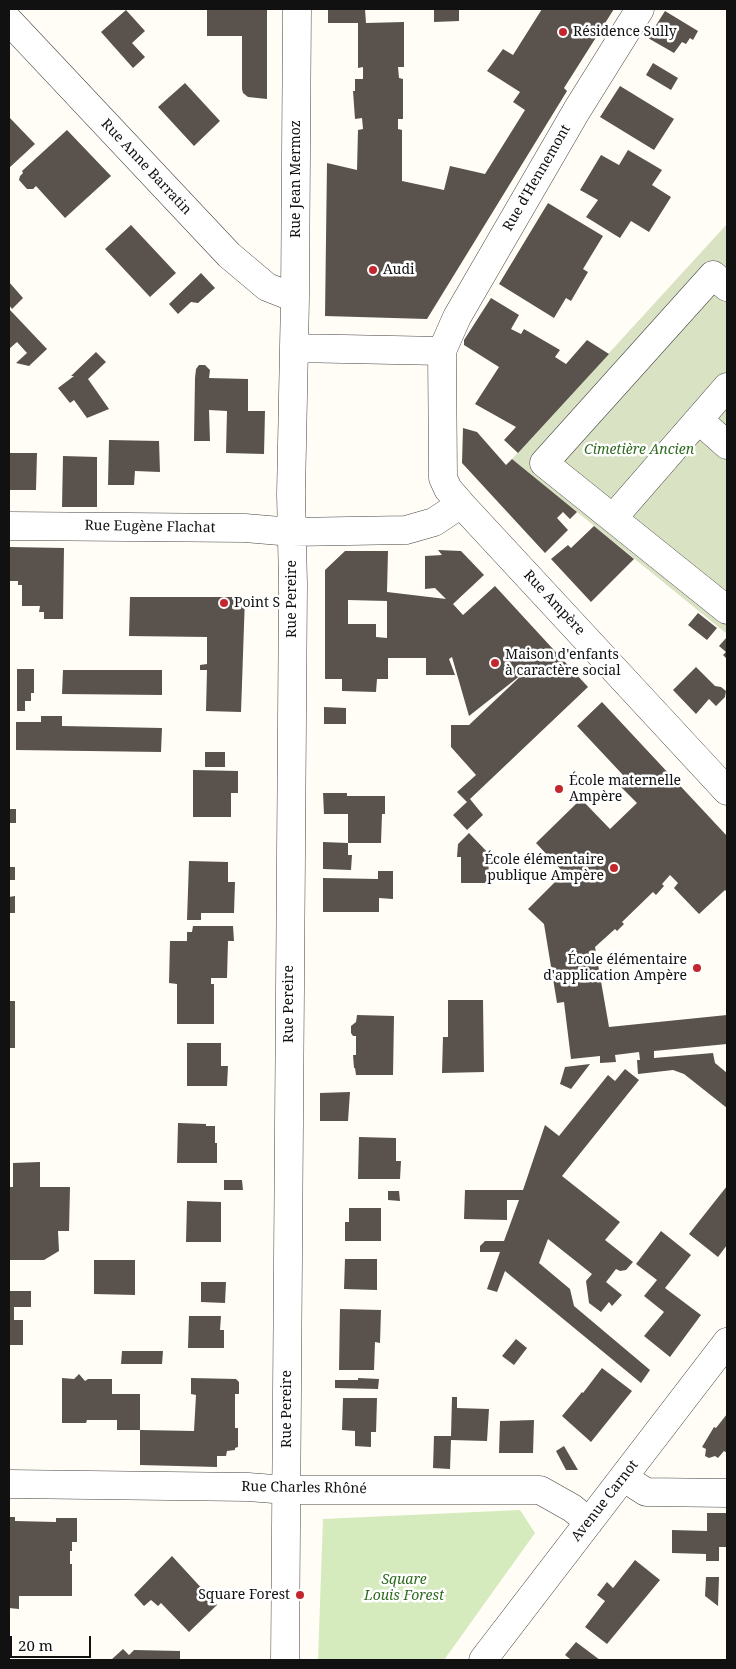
<!DOCTYPE html>
<meta charset="utf-8">
<style>
body{margin:0}
#map{position:relative;width:736px;height:1669px;overflow:hidden;background:#fffdf5;font-family:"Noto Serif",serif}
canvas{display:block}
.frame{position:absolute;inset:0;border:10px solid #111;pointer-events:none}
.scale{position:absolute;left:10px;top:1636px;width:81px;height:22px;box-sizing:border-box;border:2px solid #111;border-top:0;padding-left:6px;font-size:15px;line-height:18px;white-space:nowrap;color:#111;-webkit-text-stroke:4px #fff;paint-order:stroke}
</style>
<div id="map">
<canvas width="736" height="1669"></canvas>
<div class="frame"></div>
<div class="scale">20 m</div>
</div>
<script>
const g = document.querySelector('canvas').getContext('2d');
g.lineJoin = 'round';
function fillPath(path, color) {
  g.fillStyle = color;
  g.fill(path, 'evenodd');
}
function stroke(path, color, width, dash) {
  g.strokeStyle = color;
  g.lineWidth = width;
  g.lineCap = dash ? 'butt' : 'round';
  g.setLineDash(dash || []);
  g.stroke(path);
}
function label(font, color, halo, rows, align = 'center') {
  g.font = font + ' "Noto Serif",serif';
  g.lineWidth = 5;
  g.setLineDash([]);
  g.textBaseline = 'middle';
  g.strokeStyle = halo;
  g.fillStyle = color;
  for (const [text, x, y, turn = 0] of rows) {
    g.save();
    g.translate(x, y);
    g.rotate((+turn || 0) * Math.PI / 180);
    g.textAlign = isNaN(turn) ? turn : align;
    if (halo) g.strokeText(text, 0, 0);
    g.fillText(text, 0, 0);
    g.restore();
  }
}
const green = new Path2D(`
 M520,1510L535,1533L444,1660H318L323,1519Z`);
const cemetery = new Path2D(`
 M727,224V634L512,459Z`);
const building = new Path2D(`
 M207,9H267V99L248,97L243,93L242,89V36H207Z
 M328,9H365L366,23L404,22V67H398L399,78L403,79V119H398V129L402,130V181L444,190L450,166L485,174L525,110L513,102L520,92L487,71L503,49L513,55L542,9H614L564,88L567,91L427,319L325,316L327,163L357,170L358,130L363,129L362,118L355,119L353,91H355V79H363V67L358,68V23H328Z
 M434,9H459V21L434,22Z
 M126,10L145,31L132,43L145,57L133,68L101,32Z
 M665,11L698,31L693,40L690,38L686,44L682,42L674,53L648,38Z
 M653,63L678,78L671,90L646,75Z
 M185,83L220,121L194,146L158,107Z
 M620,86L674,119L654,150L600,117Z
 M9,117L35,144L9,168Z
 M67,130L111,176L65,218L36,186L33,189H27L19,180L20,176L23,173L22,171Z
 M628,150L662,170L652,185L671,197L649,232L631,221L620,238L586,217L598,200L580,190L601,155L619,165Z
 M548,203L603,236L583,269L588,272L571,301L566,298L554,318L499,284Z
 M131,225L176,273L150,297L105,249Z
 M201,273L215,288L198,303L191,302L178,314L169,304Z
 M9,282L23,298L12,309L9,305Z
 M491,298L519,315L511,329L521,334L524,329L560,350L555,357L566,364L587,340L609,354L518,453L504,440L516,427L475,404L499,367L464,345V340Z
 M10,310L47,349L29,366L16,363L27,353L17,342L9,349V311Z
 M96,352L106,362L88,379L109,409L87,418L74,400L70,403L58,388L74,376H71Z
 M199,365H205L210,370L209,378L248,379V411H265L264,454L226,453L227,411L209,410L210,441H194L195,378L196,369Z
 M463,428L477,432L506,465L512,459L577,512L570,519L563,512L557,518L568,530L545,553L462,463Z
 M109,440L159,441L160,472L135,471L134,485H108Z
 M9,453H37L36,490H9Z
 M63,456L97,457V507H62Z
 M594,526L634,559L591,602L551,559L568,545L571,548Z
 M9,547L64,548L63,619H44V612H39L40,606H22V585H18V581H9Z
 M438,550L461,551L484,575L453,604L463,615L495,586L588,687L470,799L483,815L467,830L453,815L467,802L457,792L476,775L451,747V725H469L526,671L469,716L452,657L449,659L455,675H426V658H388V679H377L376,692L342,691V679H325V570L345,551H388L387,592L446,599L435,588L425,589V556L442,555ZM348,600L387,601V638L376,637V624H348Z
 M130,597H245L241,712L206,711L207,670H200V665L207,664V637L129,636Z
 M698,613L717,628L707,640L688,625Z
 M727,637V659L723,655L726,652L719,646Z
 M696,667L715,686L721,687L726,691L725,697L716,706L709,699L696,714L673,690Z
 M17,669H34V693H31V701H25V711H17Z
 M63,670H162V695L62,694Z
 M602,702L727,836V892L725,890L699,914L674,888L678,883L670,875L662,884L664,886L656,895L653,892L622,922L624,924L617,931L615,929L595,947L609,1027L727,1015V1044L654,1051V1058L713,1053L715,1063L727,1073V1108L684,1074L673,1070L638,1074L637,1060H640L639,1052L615,1055L616,1062L600,1063V1056L571,1059L564,1002L557,1003L544,924L528,909L564,873L536,843L581,799L610,829L637,803L616,782L623,775L577,726Z
 M324,707L346,708V724H324Z
 M41,716H62V726L162,728L161,752L16,750V722H41Z
 M205,752H225V767H205Z
 M193,770L238,771V793H231V817H193Z
 M323,793H347V796H385V814H382L381,843H348V814H324Z
 M9,809H16V823H9Z
 M469,833L492,857H489L488,883H461V857H457L458,844Z
 M323,842L348,843V855H352L351,870L323,869Z
 M189,861L228,862V882H235L234,913H201V920H187Z
 M9,867H15V880H9Z
 M378,871H393V899L379,898V912H323V878L378,879Z
 M15,896V913H9V897Z
 M193,926H233L234,941H228L227,978H211V984H214V1024H177V984L169,983L170,941H187V932H192Z
 M448,1000H483L484,1072L442,1073L443,1037H448Z
 M9,1001H15V1048H9Z
 M357,1015L394,1016L393,1075H356L355,1068H354L353,1055H356V1036H353L351,1033V1026L356,1022Z
 M187,1043H221V1066H228L227,1086H187Z
 M590,1064L571,1089L560,1084L565,1067Z
 M625,1069L639,1080L562,1176L620,1222L605,1240L633,1262L626,1270L620,1271L616,1269L606,1282L622,1295L612,1306L609,1302L601,1312L589,1303L586,1281L592,1274L548,1239L539,1263L570,1289L574,1306L650,1370L641,1383L505,1271L497,1292L487,1289L500,1252H480V1246L485,1241H504L519,1200H507V1220L464,1219L465,1190H523L545,1125L559,1136L608,1075L615,1081Z
 M350,1092L348,1121H320V1093Z
 M178,1123L206,1124V1126H215V1143H217V1163H177Z
 M359,1137L396,1138V1161H401L400,1179H358Z
 M40,1162V1187H70L69,1231H58L59,1251L44,1260H9V1187H13V1163Z
 M224,1180H242L243,1190H224Z
 M727,1186V1245L718,1257L689,1234Z
 M388,1191H399L400,1201L388,1200Z
 M187,1201L221,1202V1242H186Z
 M349,1208H381V1241H345V1222H349Z
 M661,1231L691,1255L665,1288L701,1315L670,1357L644,1336L664,1312L644,1296L657,1280L636,1264Z
 M345,1259H377V1290L344,1289Z
 M94,1260H135V1295L94,1294Z
 M201,1282H226L225,1303L201,1302Z
 M9,1291H31V1307H14V1320H23V1345H9Z
 M340,1309L381,1310L380,1343L375,1342L374,1370H339Z
 M189,1316H221L220,1330H224V1348H188Z
 M516,1339L527,1348L514,1365L502,1356Z
 M122,1351H163L162,1364H121Z
 M602,1368L632,1391L591,1442L562,1416L582,1392L583,1393Z
 M79,1374L85,1381L88,1379H112V1394H140V1430H117V1420H87L86,1423H62V1378L74,1379Z
 M191,1378L236,1379L239,1382V1394H235V1428H238V1447L235,1448V1450L227,1451L226,1456H217V1467L140,1465V1430L194,1431L196,1395L191,1394Z
 M358,1378L379,1379L378,1389L335,1388V1380H358Z
 M452,1397H457V1408L489,1409L487,1441L451,1440L450,1469L433,1468L434,1436H451Z
 M343,1398H377L376,1432H371V1447L355,1446V1431L342,1430Z
 M727,1414V1453L724,1451L718,1458L715,1456L709,1458L705,1456L706,1449L702,1447L714,1427L716,1428Z
 M534,1420L533,1453H499L500,1421Z
 M564,1446L578,1470H566L556,1451Z
 M707,1513H727V1547H719V1561H706V1554L672,1553V1530L707,1531Z
 M9,1517H15V1521L56,1522V1518H77V1542H72V1551H70V1564H72V1596H19V1609L9,1608Z
 M172,1556L217,1605L189,1632L161,1603L158,1606L151,1600L144,1606L134,1595Z
 M635,1560L660,1580L607,1644L585,1627L605,1601L597,1595L607,1582L613,1588Z
 M706,1577H719L718,1606L705,1596Z
 M576,1642L600,1660H569L570,1659L565,1655Z
 M123,1649L129,1655L134,1650L180,1651V1660H111Z`);
const minor = new Path2D(`
 M640,9L577,110L457,317L442,351L443,478L448,489L461,504L727,791
 M9,21L229,255L267,287L295,298
 M727,287L713,275L544,463L727,610
 M294,348L442,351
 M699,420L727,445
 M613,518L727,387
 M9,526L245,528L292,532L406,530L434,522L461,504
 M624,1478L646,1492L727,1493
 M9,1484L248,1487L287,1490H540L572,1508L589,1522
 M285,1660L293,585L291,494L295,298L297,9
 M483,1660L727,1342`);
const markers = [
 [563,32,5,"#c4262e"],
 [373,270,5,"#c4262e"],
 [224,603,5,"#c4262e"],
 [495,663,5,"#c4262e"],
 [559,789,5,"#c4262e"],
 [614,868,5,"#c4262e"],
 [697,968,5,"#c4262e"],
 [300,1595,5,"#c4262e"]
];
const poiNames = [
 ["Résidence Sully",573,32],
 ["Audi",383,270],
 ["Point S",234,603],
 ["Maison d'enfants",505,655],
 ["à caractère social",505,671],
 ["École maternelle",569,781],
 ["Ampère",569,797],
 ["École élémentaire",604,860,"right"],
 ["publique Ampère",604,876,"right"],
 ["École élémentaire",687,960,"right"],
 ["d'application Ampère",687,976,"right"],
 ["Square Forest",290,1595,"right"]
];
const streetNames = [
 ["Rue Anne Barratin",146,167,47],
 ["Rue d'Hennemont",537,178,-60],
 ["Rue Jean Mermoz",296,179,-90],
 ["Rue Eugène Flachat",150,527,1],
 ["Rue Pereire",292,599,-90],
 ["Rue Ampère",554,603,47],
 ["Rue Pereire",289,1004,-90],
 ["Rue Pereire",287,1409,-90],
 ["Rue Charles Rhôné",304,1488,1],
 ["Avenue Carnot",605,1501,-52]
];
const parkNames = [
 ["Cimetière Ancien",639,450],
 ["Square",404,1580],
 ["Louis Forest",404,1596]
];
fillPath(green, '#d5ebbd');
fillPath(cemetery, '#d9e3c4');
fillPath(building, '#5a524d');
stroke(minor, '#444', 29);
stroke(minor, '#fff', 28);
for (const [x, y, r, color] of markers) {
  const dot = new Path2D();
  dot.arc(x, y, r, 0, 2 * Math.PI);
  g.fillStyle = color;
  g.fill(dot);
  stroke(dot, '#fff', 2);
}
label('14px', '#111', '#fff', poiNames, 'left');
label('14px', '#111', '#fff', streetNames);
label('italic 14px', '#2f6b1f', '#fff', parkNames);
</script>
